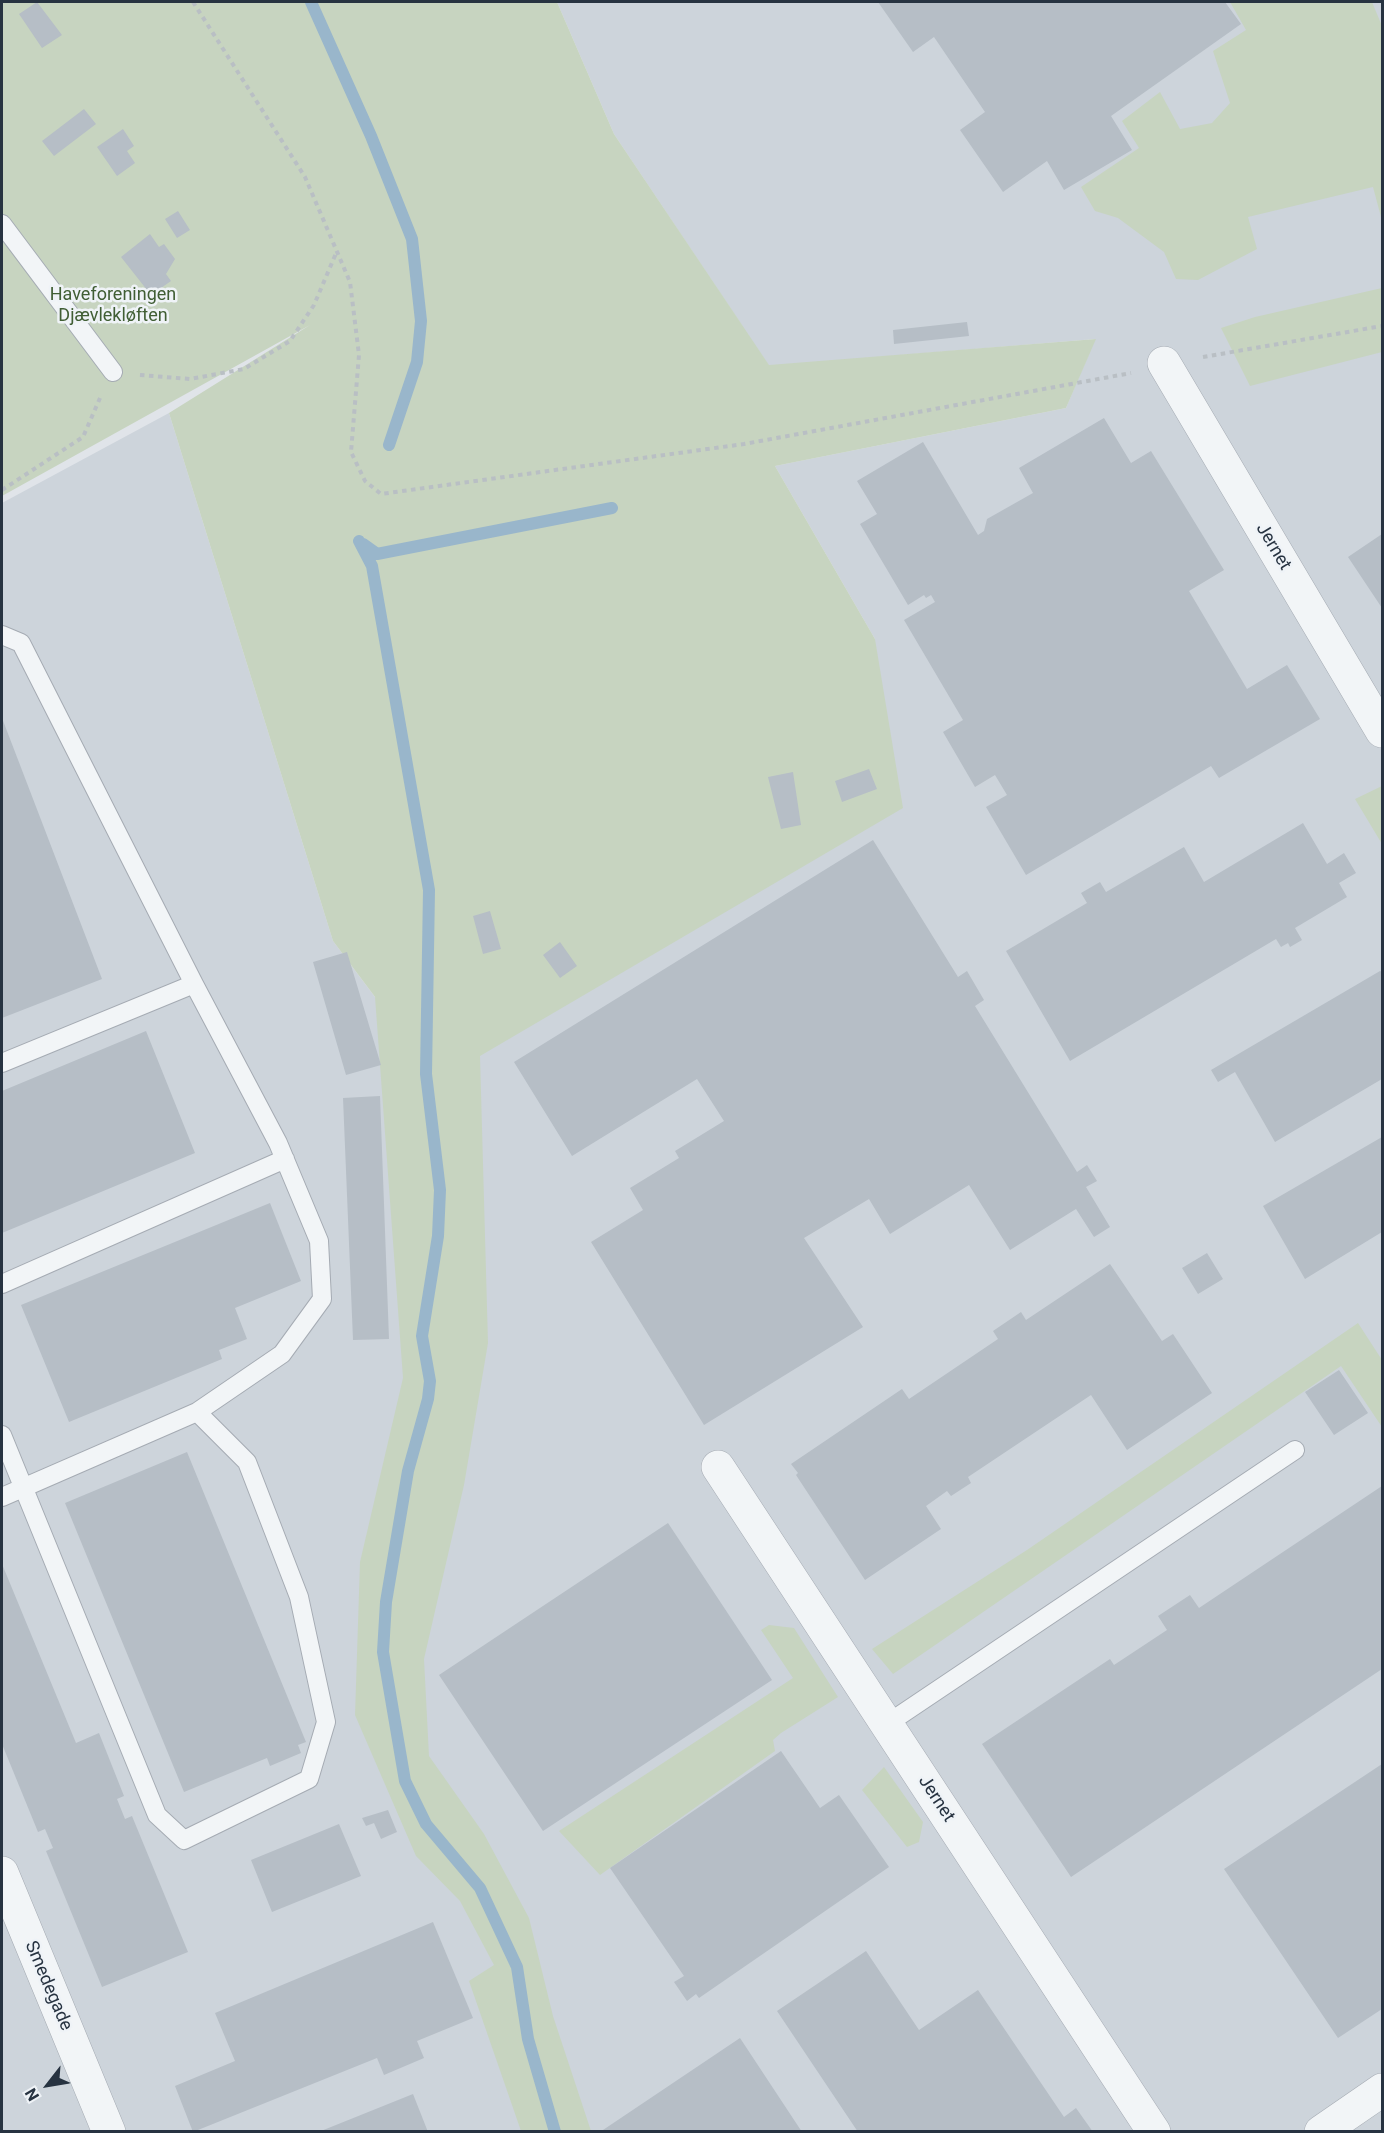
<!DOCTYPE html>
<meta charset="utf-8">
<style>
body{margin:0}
#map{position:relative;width:1384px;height:2133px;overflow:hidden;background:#e0e4e9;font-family:Roboto,sans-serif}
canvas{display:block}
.frame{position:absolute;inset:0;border:3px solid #273341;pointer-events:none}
.north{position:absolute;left:18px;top:2055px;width:60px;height:60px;-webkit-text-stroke:4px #eff3f7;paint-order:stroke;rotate:239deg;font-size:16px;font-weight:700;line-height:24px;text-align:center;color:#273341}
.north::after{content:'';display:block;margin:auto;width:21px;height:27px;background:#273341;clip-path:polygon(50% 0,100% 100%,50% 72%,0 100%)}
</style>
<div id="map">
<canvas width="1384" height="2133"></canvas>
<div class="frame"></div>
<div class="north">N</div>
</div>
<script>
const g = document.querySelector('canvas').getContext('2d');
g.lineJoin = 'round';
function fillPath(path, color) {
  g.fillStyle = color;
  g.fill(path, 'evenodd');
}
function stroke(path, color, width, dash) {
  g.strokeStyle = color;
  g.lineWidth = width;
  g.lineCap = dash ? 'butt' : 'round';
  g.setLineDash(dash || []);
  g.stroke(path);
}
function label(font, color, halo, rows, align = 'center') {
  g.font = font + ' Roboto,sans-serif';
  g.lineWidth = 5;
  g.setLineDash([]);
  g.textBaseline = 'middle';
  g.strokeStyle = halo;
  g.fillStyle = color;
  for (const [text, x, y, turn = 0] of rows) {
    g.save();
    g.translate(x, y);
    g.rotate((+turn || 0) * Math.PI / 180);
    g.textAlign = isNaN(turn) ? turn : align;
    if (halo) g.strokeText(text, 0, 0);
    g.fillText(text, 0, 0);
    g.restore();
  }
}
const built = new Path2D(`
 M557,2H1382V2131L2,2132V503L169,413L333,941L437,1080L875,639L775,466L1066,408L1095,339L769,366L614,134Z`);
const green = new Path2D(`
 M2,2H557L614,134L769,365L1096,339L1066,408L775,466L875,639L903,808L480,1056L488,1343L464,1485L424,1659L429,1756L484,1834L529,1918L553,2016L591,2131H521L469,1981L494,1965L460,1901L416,1856L355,1715L360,1562L403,1378L375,997L333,941L169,413L310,325L2,496Z
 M1230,2H1372L1382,26V215L1381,217L1373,187L1248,217L1257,249L1198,280L1176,279L1164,252L1118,218L1095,211L1081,187L1139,148L1122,121L1160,92L1180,129L1212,123L1230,103L1213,51L1246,30Z
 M1382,288V352L1250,386L1221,328L1255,317Z
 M1382,786V844L1355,799Z
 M1358,1323L1382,1360V1427L1341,1366L893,1674L872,1649L1027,1550Z
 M769,1625L794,1628L838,1697L781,1733L773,1740L775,1751L600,1875L559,1831L793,1678L761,1630Z
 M884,1767L923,1822L919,1842L907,1847L862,1790Z`);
const stream = new Path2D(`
 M311,2L371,136L412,239L421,321L417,362L389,445
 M359,541L372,566L429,890L426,1074L440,1190L438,1236L422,1336L430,1381L428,1399L408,1471L386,1602L383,1652L405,1781L426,1824L480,1888L517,1967L528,2039L555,2132
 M363,544L377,554L612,508`);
const building = new Path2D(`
 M37,2L62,35L42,48L19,14Z
 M878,2H1225L1241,24L1111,116L1132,150L1064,190L1047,161L1003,192L960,130L985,112L934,37L913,52Z
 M84,109L96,124L54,156L42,141Z
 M123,129L134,146L127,151L135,163L117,176L97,147Z
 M178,211L190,230L177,238L165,219Z
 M150,234L159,247L164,244L175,259L166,274L171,281L151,295L121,257Z
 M967,322L969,336L894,344L893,330Z
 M1104,418L1131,463L1151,451L1224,570L1189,591L1247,689L1287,665L1320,719L1219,778L1211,766L1026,875L986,807L1007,795L995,775L975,787L943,732L963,720L904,620L935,602L931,595L926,598L924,595L908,605L860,524L877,514L857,481L923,442L978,535L984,531L987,519L1033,493L1019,468Z
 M1382,534V608L1348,557Z
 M2,718L102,979L2,1018Z
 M869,769L877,789L842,802L835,781Z
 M793,772L801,825L781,829L768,777Z
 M1303,823L1327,864L1344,853L1356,873L1339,883L1347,897L1295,928L1302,940L1290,947L1288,943L1281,947L1276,939L1070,1061L1006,951L1087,903L1081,893L1100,882L1106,892L1184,847L1204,882Z
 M873,840L958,977L967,971L984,1000L975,1006L1077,1172L1087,1165L1097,1181L1086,1187L1110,1227L1094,1237L1076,1209L1010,1250L969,1185L890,1234L869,1199L804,1238L863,1327L704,1425L591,1242L643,1210L630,1188L679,1158L675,1151L724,1121L697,1079L572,1156L514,1062Z
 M490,911L501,949L483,954L473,916Z
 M560,942L577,966L560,978L543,955Z
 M347,952L381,1065L346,1075L313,962Z
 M1380,971L1382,972V1079L1275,1142L1235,1072L1218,1082L1211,1070Z
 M146,1031L195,1153L2,1233V1091Z
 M380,1096L389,1339L353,1340L343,1098Z
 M1382,1137V1232L1305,1279L1263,1206Z
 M270,1203L301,1281L235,1308L247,1339L219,1350L222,1359L69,1422L21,1305Z
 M1207,1253L1223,1279L1198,1294L1182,1268Z
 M1110,1264L1162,1341L1173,1334L1212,1393L1127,1450L1091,1395L968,1477L971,1483L951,1496L947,1491L926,1506L941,1529L865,1580L796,1475L798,1473L791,1464L902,1389L909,1399L998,1339L993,1331L1021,1312L1026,1320Z
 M1339,1370L1368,1413L1334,1435L1305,1392Z
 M187,1452L306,1742L298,1745L301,1753L270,1766L267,1758L184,1792L65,1503Z
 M1382,1486V1669L1071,1877L982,1744L1110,1659L1114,1665L1167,1630L1158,1616L1190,1595L1199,1608Z
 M668,1523L772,1680L543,1831L439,1675Z
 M2,1564L76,1743L99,1733L124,1796L117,1799L125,1819L132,1816L188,1952L102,1987L46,1851L53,1848L45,1829L38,1832L2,1744Z
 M781,1751L820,1808L839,1795L889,1867L699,1998L696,1994L687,2001L674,1982L684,1976L610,1868Z
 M1382,1764V2009L1338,2038L1224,1869Z
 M388,1810L397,1832L381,1839L374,1823L366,1826L362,1818Z
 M339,1824L361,1876L272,1912L251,1860Z
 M433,1922L473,2018L417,2041L424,2058L384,2075L377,2058L193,2132L175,2086L235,2061L215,2013Z
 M866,1951L919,2030L978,1990L1064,2117L1076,2108L1093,2132H858L777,2011Z
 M740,2038L802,2132H600Z
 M413,2094L428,2132H321V2131Z`);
const path = new Path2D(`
 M193,2L305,177L350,282L359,355L351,452L365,481L381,494L744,444L1131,373
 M1203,357L1382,326
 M140,375L190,379L244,369L290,341L314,305L337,251
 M2,490L83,437L100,398`);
const service = new Path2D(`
 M2,224L113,372
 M2,635L21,643L194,984L278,1143L319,1241L322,1299L282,1354L197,1412L2,1497
 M2,1063L194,984
 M2,1284L285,1159
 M2,1435L157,1815L184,1840L309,1779L326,1722L299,1597L247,1462L197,1412
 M887,1724L1295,1450`);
const minor = new Path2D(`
 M1164,363L1382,731
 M718,1467L1154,2132
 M2,1873L109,2132
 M1321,2132L1382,2090`);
const parkNames = [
 ["Haveforeningen",113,295],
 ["Djævlekløften",113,316]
];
const streetNames = [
 ["Jernet",1273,547,59],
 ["Jernet",936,1799,57],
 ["Smedegade",48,1986,67]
];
fillPath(built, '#cdd4db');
fillPath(green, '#c7d4c0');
stroke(stream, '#99b6cb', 12);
fillPath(building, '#b6bec6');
stroke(service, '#a5abb3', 20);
stroke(minor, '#a5abb3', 34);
stroke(path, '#b9bfc4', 4, [4.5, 4.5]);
stroke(service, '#f2f5f7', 18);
stroke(minor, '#f2f5f7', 33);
label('18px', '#405e34', '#eff3f7', parkNames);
label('18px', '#273341', '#eff3f7', streetNames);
</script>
